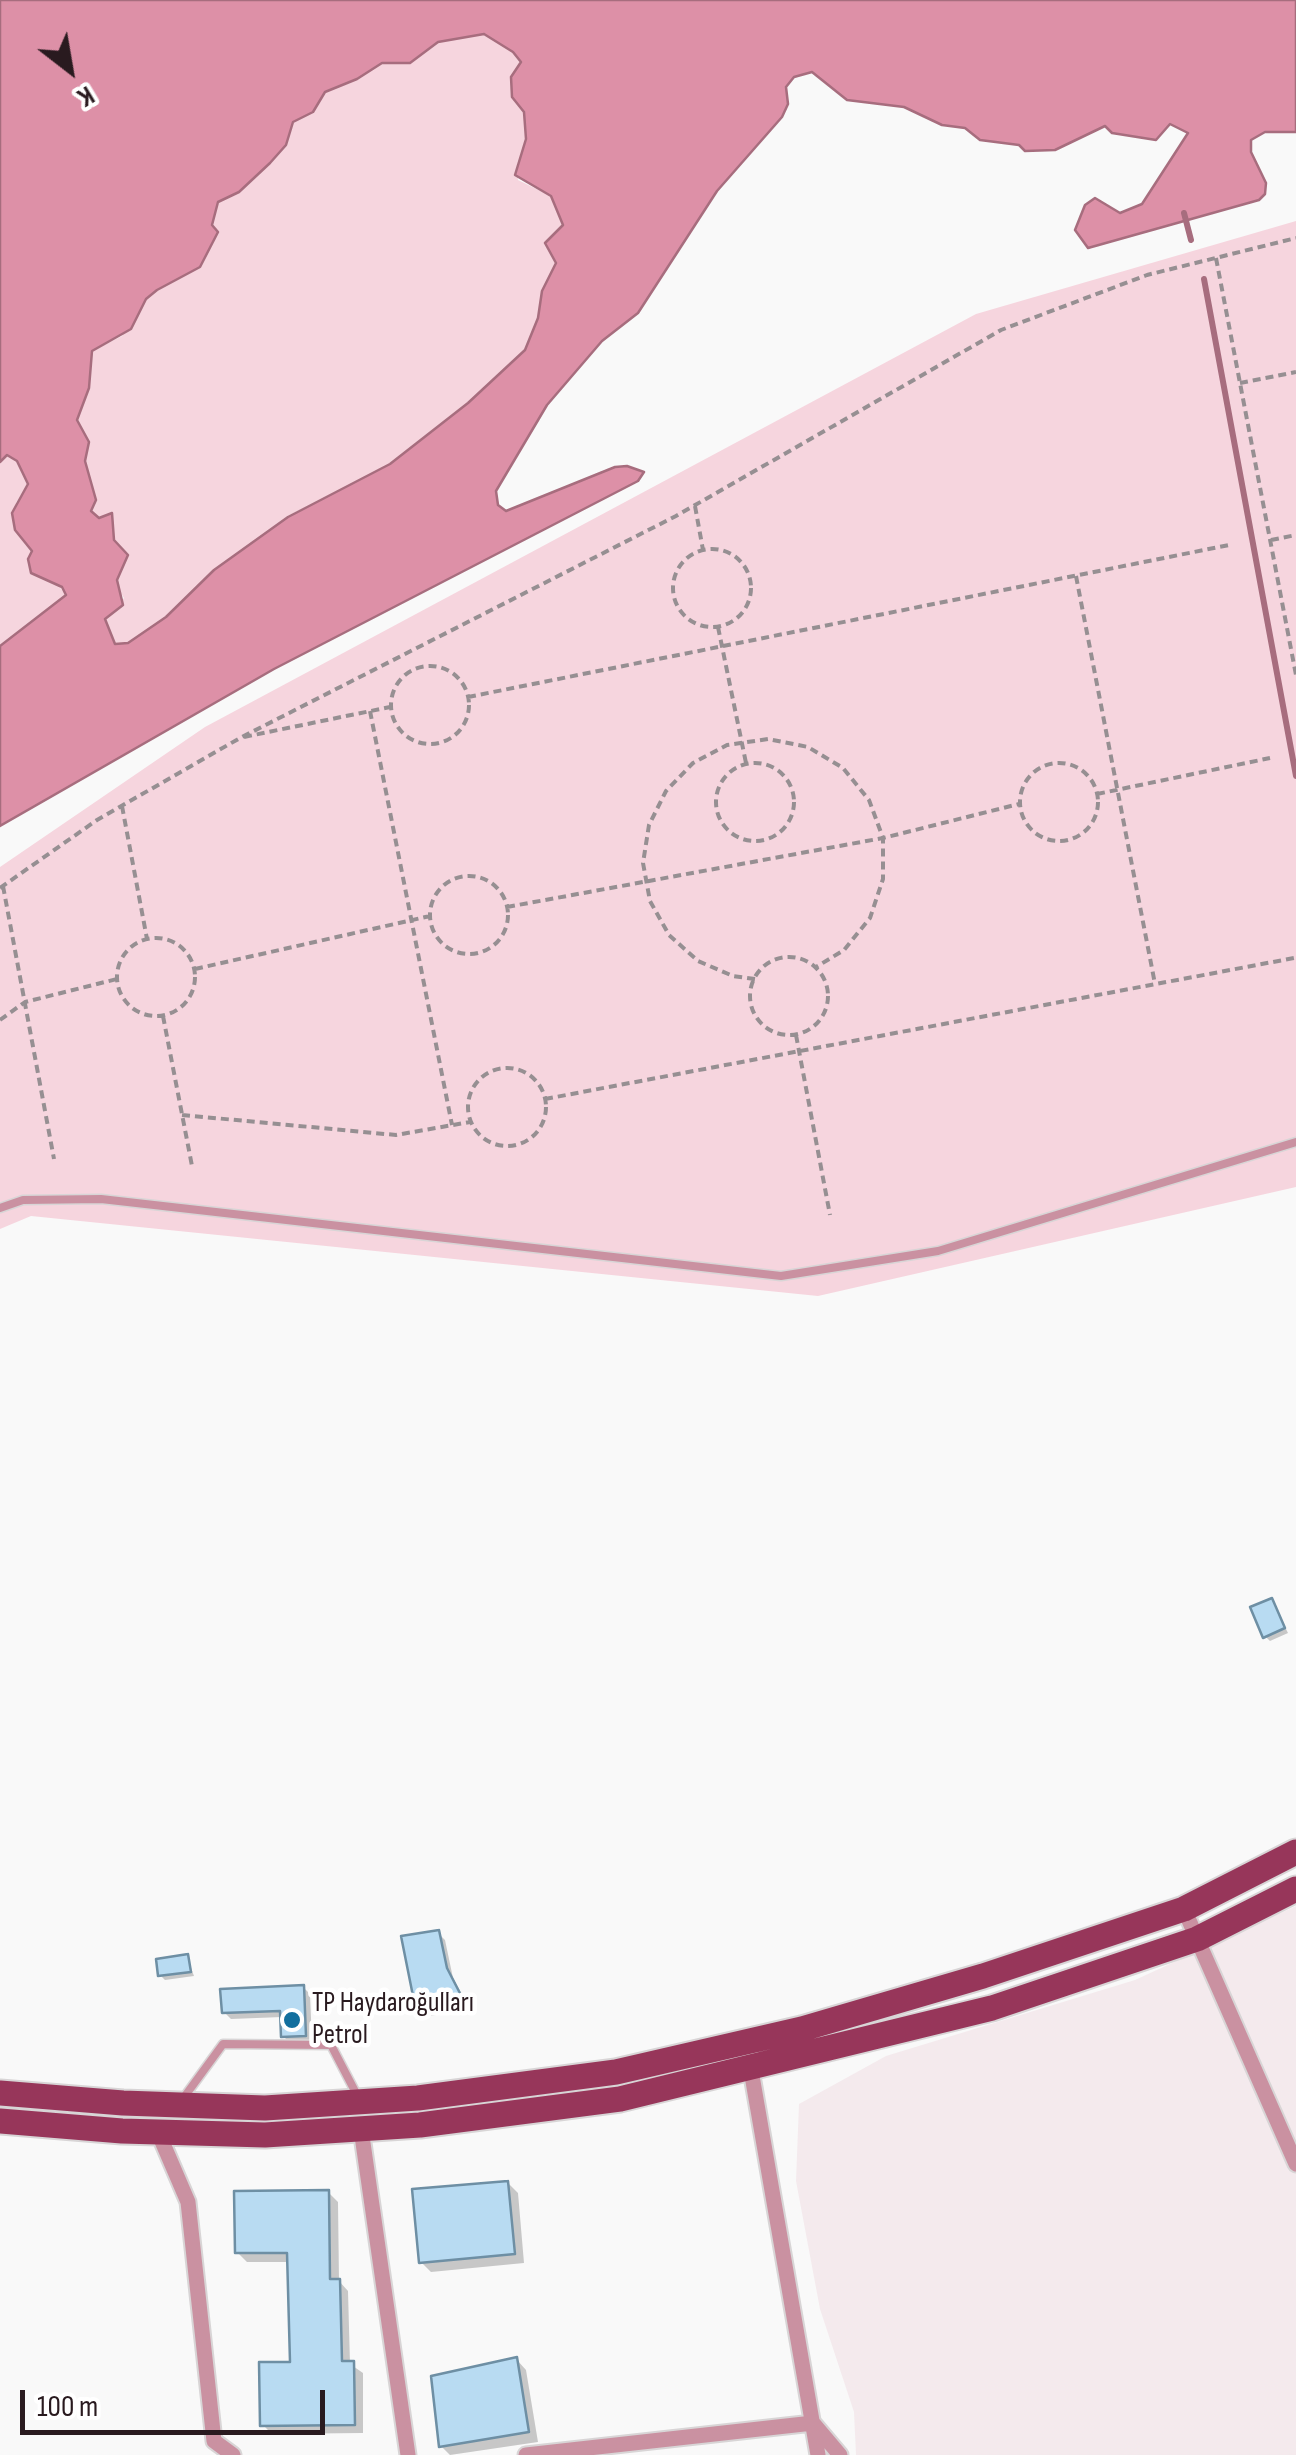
<!DOCTYPE html>
<html>
<head>
<meta charset="utf-8">
<style>
	body { margin:0 }
	#map { position:relative; width:1296px; height:2455px; overflow:hidden; background:#f9f9f9; font-family:"Sofia Sans Condensed",sans-serif }
	canvas { display:block }
	.north { position:absolute; left:20px; top:20px; width:100px; height:100px; -webkit-text-stroke:8px #fff; paint-order:stroke; rotate:149deg; font-size:28px; font-weight:700; line-height:40px; text-align:center; color:#291a1f }
	.north::after { content:''; display:block; margin:auto; width:35px; height:45px; background:#291a1f; clip-path:polygon(50% 0,100% 100%,50% 72%,0 100%) }
	.scale { position:absolute; left:20px; top:2390px; width:305px; height:45px; box-sizing:border-box; border:5px solid #291a1f; border-top:0; padding-left:12px; font-size:30px; line-height:35px; white-space:nowrap; color:#291a1f; -webkit-text-stroke:8px #fff; paint-order:stroke }
</style>
</head>
<body>
<div id="map">
<canvas width="1296" height="2455"></canvas>
<div class="north">K</div>
<div class="scale">100 m</div>
</div>
<script>
const c = document.querySelector('canvas').getContext('2d');
c.lineJoin = 'round';
function fill(path, color) {
  c.fillStyle = color;
  c.fill(path, 'evenodd');
}
function poly(rows) {
  const path = new Path2D();
  for (const r of rows) {
    if (r.length === 3) {
      path.moveTo(r[0] + r[2], r[1]);
      path.arc(r[0], r[1], r[2], 0, 2 * Math.PI);
      continue;
    }
    path.moveTo(r[0], r[1]);
    for (let i = 2; i < r.length; i += 2) path.lineTo(r[i], r[i + 1]);
  }
  return path;
}
function strokePath(path, color, width, dash) {
  c.strokeStyle = color;
  c.lineWidth = width;
  c.lineCap = dash ? 'butt' : 'round';
  c.setLineDash(dash || []);
  c.stroke(path);
}
function label(font, color, halo, rows, align = 'center') {
  c.font = font + ' "Sofia Sans Condensed",sans-serif';
  c.lineWidth = 9;
  c.setLineDash([]);
  c.textBaseline = 'middle';
  c.strokeStyle = halo;
  c.fillStyle = color;
  for (const [text, x, y, turn = 0] of rows) {
    c.save();
    c.translate(x, y);
    c.rotate((+turn || 0) * Math.PI / 180);
    c.textAlign = isNaN(turn) ? turn : align;
    if (halo) c.strokeText(text, 0, 0);
    c.fillText(text, 0, 0);
    c.restore();
  }
}
fill(poly([
	[1296,1906,1296,2455,856,2455,854,2412,820,2309,796,2181,799,2104,886,2056,1135,1980]
]), '#f4eaed');
fill(poly([
	[484,34,513,52,521,62,514,92,524,112,526,139,517,166,518,180,551,196,563,225,545,243,556,263,542,291,538,318,525,350,468,403,390,464,288,516,214,570,165,617,128,643,116,644,105,619,124,598,118,589,110,529,113,520,99,518,91,511,94,492,85,461,89,442,77,420,92,351,122,336,146,299,215,240,212,214,218,202,249,184,290,133,293,122,313,112,325,92,350,83,383,63,410,63,438,42],
	[1296,221,1296,1187,818,1296,31,1216,0,1229,0,867,205,727,976,314],
	[7,455,17,461,28,484,16,503,15,530,66,595,0,646,0,462]
]), '#f6d5de');
const water = poly([
	[0,0,1296,0,1296,132,1265,132,1251,140,1251,152,1266,183,1265,194,1259,200,1088,248,1075,230,1085,205,1095,198,1120,213,1142,204,1188,133,1170,124,1156,140,1112,133,1105,126,1055,150,1025,151,1019,145,980,140,965,128,942,125,904,107,847,100,812,72,794,77,786,87,788,104,782,117,717,191,638,313,602,341,547,405,496,491,498,505,506,511,615,467,627,466,644,472,638,481,274,669,0,826,0,646,66,595,62,587,31,573,28,559,32,551,15,530,12,513,28,484,17,461,7,455,0,462,0,0],
	[484,34,513,52,521,62,511,77,512,97,524,112,526,139,515,175,551,196,563,225,545,243,556,263,542,291,538,318,525,350,468,403,390,464,288,517,214,570,166,617,128,643,115,644,105,619,123,605,117,580,128,555,114,540,112,513,99,518,91,511,96,500,85,461,89,442,77,420,89,388,92,351,131,329,146,299,157,290,200,267,218,232,212,225,218,202,239,192,270,163,286,145,293,122,313,112,325,92,357,79,382,63,410,63,438,42,484,34]
]);
fill(water, '#dd90a7');
strokePath(water, '#a76d7e', 2.5);
fill(poly([
	[1272,1601,1288,1633,1270,1641,1265,1636],
	[438,1933,445,1940,453,1978,470,2009,425,2017,418,2010],
	[187,1957,194,1976,165,1980,160,1975],
	[303,1987,310,1994,312,2042,290,2043,283,2036,282,2017,231,2019,224,2012],
	[508,2183,518,2193,524,2263,431,2272,421,2262],
	[328,2192,338,2202,339,2281,348,2291,350,2364,363,2373,363,2433,272,2434,263,2425,292,2365,290,2262,247,2262,237,2252],
	[517,2360,526,2370,538,2442,450,2455,441,2446]
]), '#0003');
strokePath(poly([
	[1184,213,1191,240],
	[1204,279,1296,776]
]), '#a76d7e', 6);
const building = poly([
	[1272,1598,1285,1628,1263,1638,1250,1607,1272,1598],
	[439,1930,447,1968,465,2003,416,2011,401,1936,439,1930],
	[188,1954,191,1972,158,1976,156,1959,188,1954],
	[304,1985,306,2036,281,2037,280,2011,222,2013,220,1989,304,1985],
	[508,2181,515,2254,419,2263,412,2189,508,2181],
	[329,2190,330,2279,340,2279,342,2361,354,2361,355,2425,260,2426,259,2362,290,2362,287,2253,235,2253,234,2191,329,2190],
	[517,2357,529,2432,439,2447,431,2376,517,2357]
]);
fill(building, '#b8dbf2');
strokePath(building, '#6e8fa4', 2.5);
const service = poly([
	[0,1208,23,1200,101,1199,781,1276,938,1251,1296,1142],
	[182,2100,223,2044,331,2045,358,2097]
]);
const minor = poly([
	[1184,1909,1296,2164],
	[751,2070,818,2455],
	[361,2129,408,2455],
	[158,2132,188,2202,214,2441,233,2455],
	[526,2455,813,2423,840,2455]
]);
const primary = poly([
	[0,2093,123,2103,265,2108,418,2098,616,2072,802,2029,983,1976,1184,1909,1296,1852],
	[0,2121,122,2131,265,2135,420,2125,620,2099,992,2008,1197,1939,1296,1889]
]);
strokePath(service, '#d8d5d6', 11);
strokePath(minor, '#d8d5d6', 19);
strokePath(primary, '#d8d5d6', 29);
strokePath(poly([
	[1216,258,1296,675],
	[1240,383,1296,372],
	[695,506,703,550],
	[1271,540,1296,535],
	[712,588,39],
	[1076,576,1155,984],
	[718,627,746,763],
	[430,705,39],
	[468,697,1229,545],
	[370,711,452,1125],
	[244,737,390,707],
	[1059,802,39],
	[755,802,39],
	[1097,794,1270,758],
	[122,806,147,939],
	[469,915,39],
	[3,886,54,1159],
	[0,888,97,820,240,738,676,516,1001,330,1147,275,1296,238],
	[507,907,883,838,1019,804],
	[156,977,39],
	[789,996,39],
	[195,969,430,916],
	[755,979,733,976,698,961,669,935,650,901,643,863,649,825,666,791,693,763,727,745,768,739,808,747,843,768,869,800,883,838,883,879,870,918,844,950,816,967],
	[163,1016,192,1166],
	[0,1020,25,1002,117,979],
	[796,1035,830,1215],
	[507,1107,39],
	[545,1099,1294,958],
	[182,1115,396,1135,470,1122]
]), '#968f92', 4, [8, 5]);
strokePath(service, '#ca91a1', 8);
strokePath(minor, '#ca91a1', 15);
strokePath(primary, '#97365a', 25);
for (const [x, y, r, color] of [
	[292,2020,10,"#126f9e"]
]) {
  const dot = new Path2D();
  dot.arc(x, y, r, 0, 2 * Math.PI);
  c.fillStyle = color;
  c.fill(dot);
  strokePath(dot, '#fff', 4);
}
label('28px', '#291a1f', '#fff', [
	["TP Haydaroğulları",312,2004],
	["Petrol",312,2036]
], 'left');
</script>
</body>
</html>
